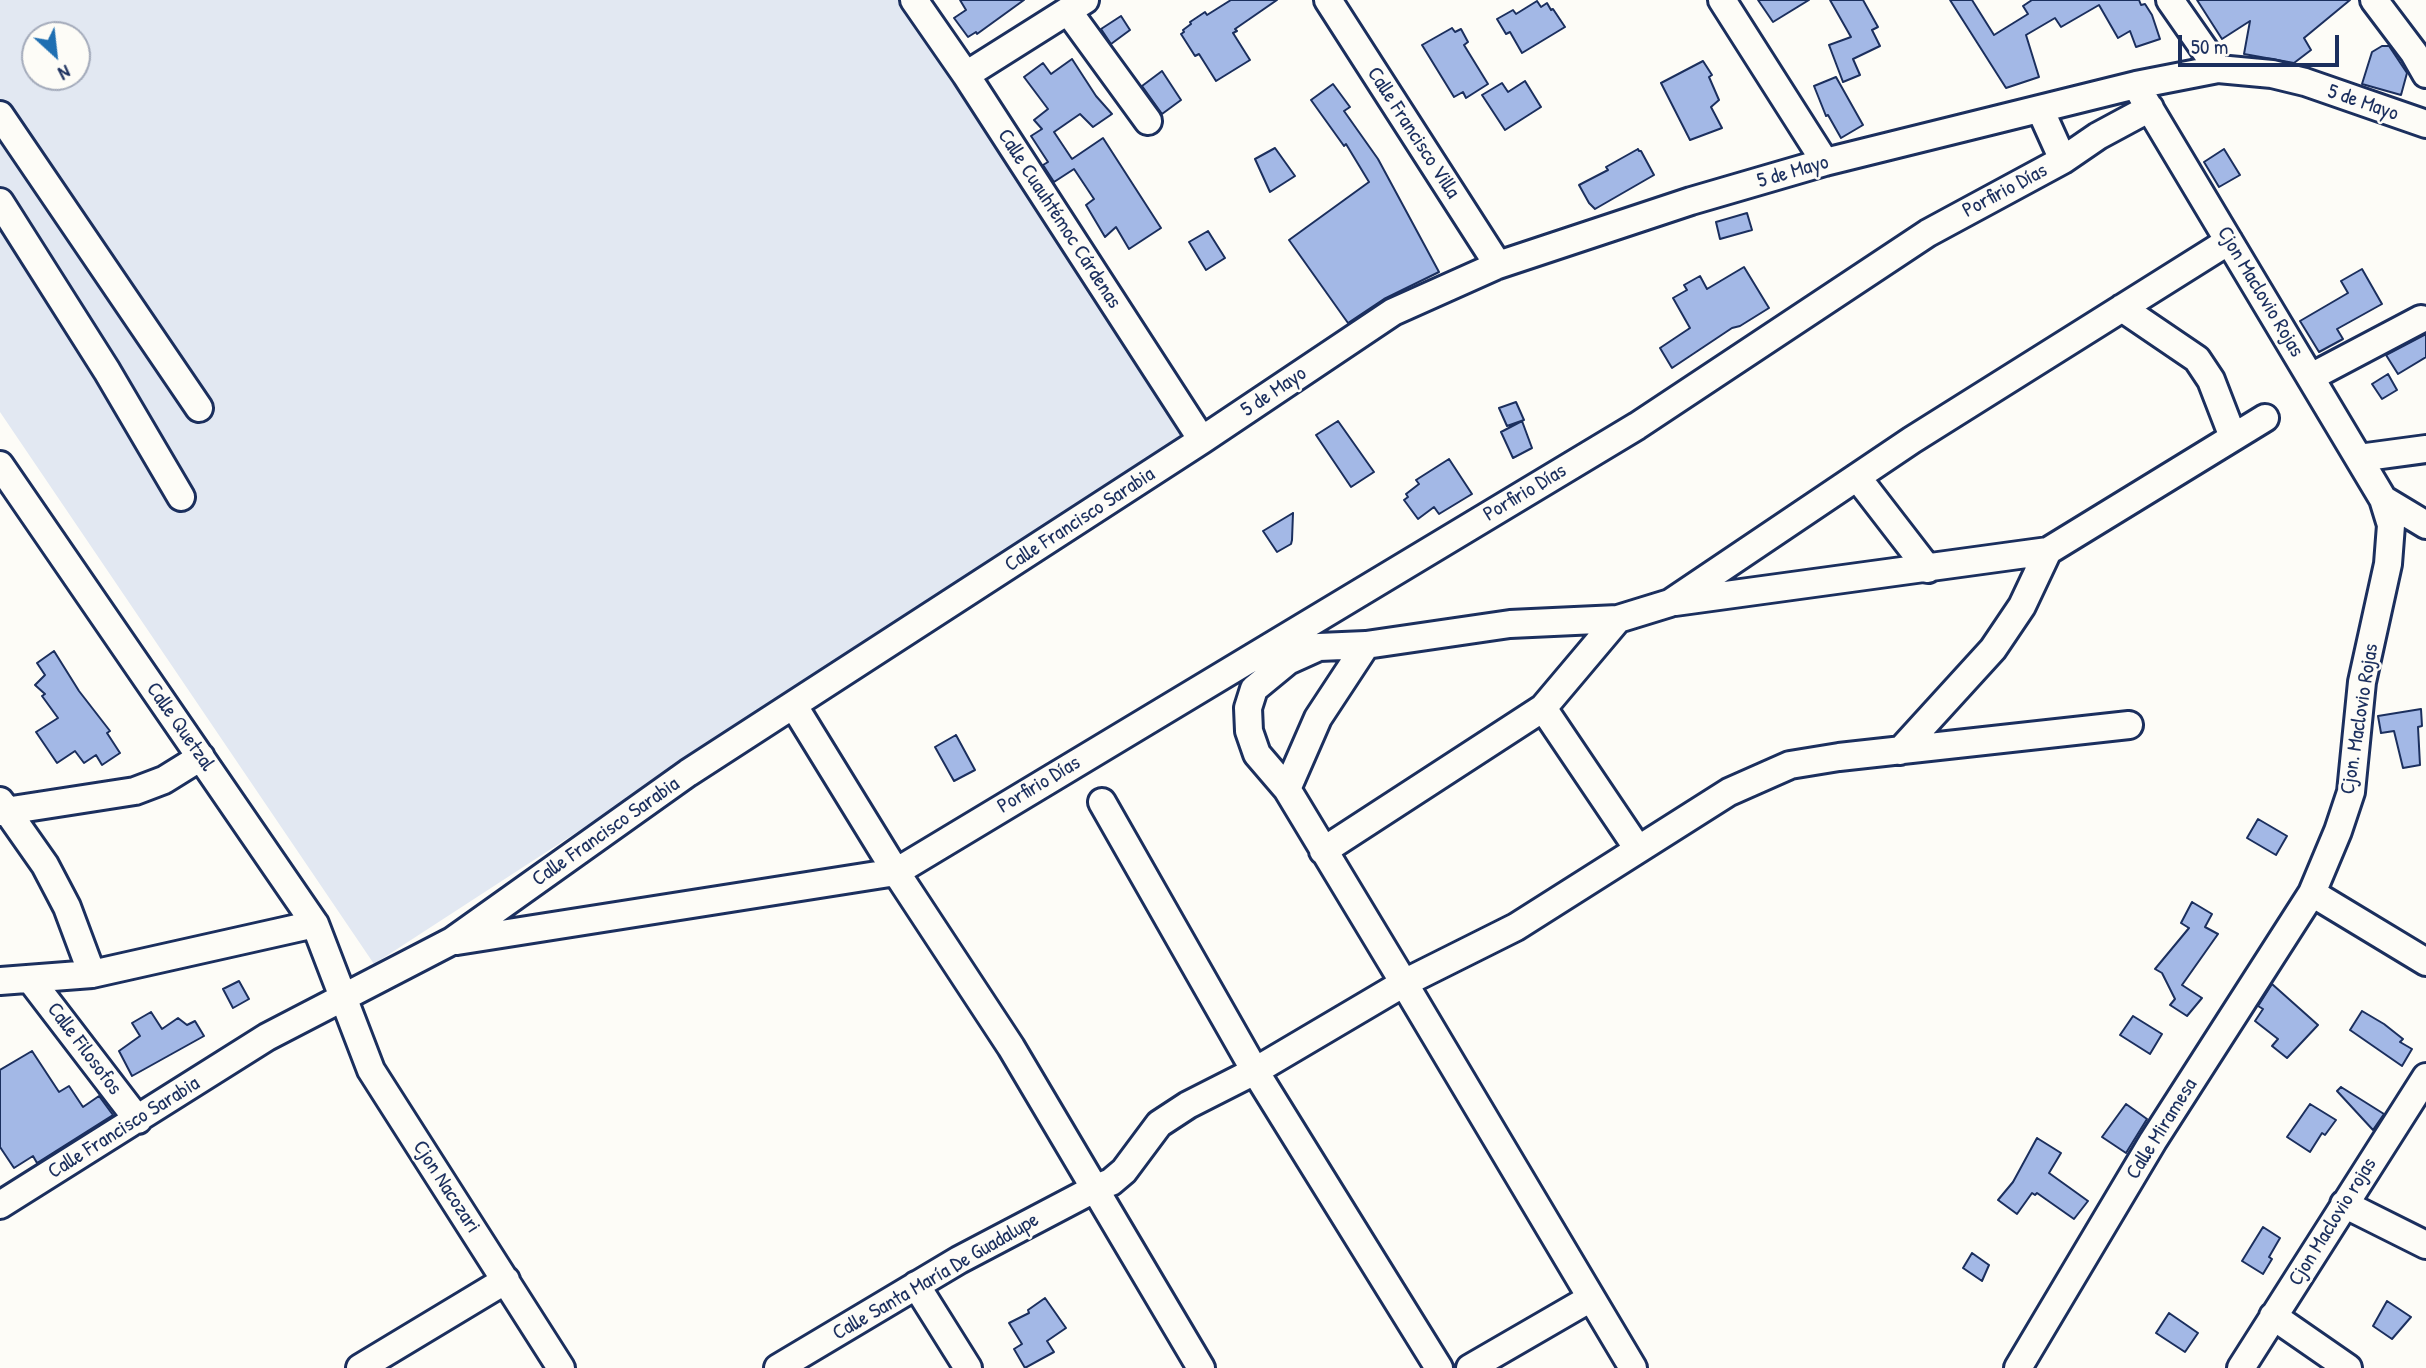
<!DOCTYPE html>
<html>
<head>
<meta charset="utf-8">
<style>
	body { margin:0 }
	#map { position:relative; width:2426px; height:1368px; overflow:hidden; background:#fdfcf7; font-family:"Patrick Hand",sans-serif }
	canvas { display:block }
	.north { position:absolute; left:21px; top:21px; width:70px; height:70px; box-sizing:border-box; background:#fdfcf7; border:2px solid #a3aaba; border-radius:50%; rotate:153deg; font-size:19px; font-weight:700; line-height:28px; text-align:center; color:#1b2f5e }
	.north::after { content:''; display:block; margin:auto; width:24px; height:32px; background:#1f6fb2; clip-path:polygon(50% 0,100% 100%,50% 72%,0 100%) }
	.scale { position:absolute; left:2178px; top:35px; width:161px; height:32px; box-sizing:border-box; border:4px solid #1b2f5e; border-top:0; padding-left:9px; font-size:21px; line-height:24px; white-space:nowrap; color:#1b2f5e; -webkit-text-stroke:5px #fdfcf7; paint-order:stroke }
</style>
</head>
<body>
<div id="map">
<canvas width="2426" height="1368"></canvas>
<div class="north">N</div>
<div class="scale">50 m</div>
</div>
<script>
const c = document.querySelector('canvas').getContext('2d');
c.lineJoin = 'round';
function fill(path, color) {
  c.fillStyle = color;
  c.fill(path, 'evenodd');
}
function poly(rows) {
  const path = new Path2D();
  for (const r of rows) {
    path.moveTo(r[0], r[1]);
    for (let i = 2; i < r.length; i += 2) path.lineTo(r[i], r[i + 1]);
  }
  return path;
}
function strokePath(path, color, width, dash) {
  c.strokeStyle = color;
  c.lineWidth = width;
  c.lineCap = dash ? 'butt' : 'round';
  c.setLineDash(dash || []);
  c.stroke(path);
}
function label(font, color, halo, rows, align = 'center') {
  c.font = font + ' "Patrick Hand",sans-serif';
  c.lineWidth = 5;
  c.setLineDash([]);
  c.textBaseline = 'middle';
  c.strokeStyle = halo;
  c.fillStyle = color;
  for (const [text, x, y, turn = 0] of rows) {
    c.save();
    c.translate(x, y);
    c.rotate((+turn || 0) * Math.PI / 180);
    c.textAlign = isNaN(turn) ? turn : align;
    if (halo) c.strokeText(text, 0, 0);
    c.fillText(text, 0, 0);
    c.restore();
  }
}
fill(poly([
	[0,0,900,0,1188,435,374,964,0,412],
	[35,35,77,35,77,77,35,77]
]), '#e2e8f2');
const building = poly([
	[960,0,1024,0,977,34,976,32,968,37,954,18,966,10,960,0],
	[1231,0,1277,0,1235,29,1237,31,1233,33,1250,60,1216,81,1199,54,1195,56,1181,34,1184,32,1183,30,1191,24,1190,22,1205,12,1207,15,1231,0],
	[1758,0,1809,0,1773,22,1758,0],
	[1830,0,1863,0,1878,27,1872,30,1880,46,1853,59,1860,75,1843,82,1829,45,1851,37,1830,0],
	[1950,0,1972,0,1994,35,2028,14,2023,6,2032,0,2139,0,2141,5,2145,4,2152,15,2160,39,2136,47,2130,31,2118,38,2099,5,2061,27,2055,18,2026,35,2039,77,2006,88,1950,0],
	[2197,0,2350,0,2304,38,2311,50,2294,63,2244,54,2250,21,2222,39,2197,0],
	[1537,1,1541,7,1547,3,1551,10,1553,9,1565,27,1522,53,1510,32,1506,34,1497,19,1513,10,1516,14,1537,1],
	[1121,16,1130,30,1111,44,1101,29,1121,16],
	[1452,28,1455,32,1461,29,1468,42,1464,45,1488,84,1466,98,1463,92,1454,97,1422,45,1452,28],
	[2382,46,2389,46,2407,73,2401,95,2362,84,2372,52,2382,46],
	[1072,59,1096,96,1112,114,1093,127,1080,114,1054,132,1072,159,1103,138,1161,228,1129,249,1116,227,1105,237,1086,205,1094,199,1074,169,1054,182,1043,165,1048,162,1031,136,1042,129,1034,120,1048,109,1024,77,1043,63,1051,74,1072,59],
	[1703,61,1712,75,1709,77,1719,100,1711,107,1722,128,1690,140,1661,83,1703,61],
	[1162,71,1181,100,1162,114,1142,86,1162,71],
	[1836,77,1863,125,1841,138,1828,115,1826,116,1814,86,1836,77],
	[1525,81,1541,107,1505,130,1482,95,1502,83,1508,92,1525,81],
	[1333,84,1350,107,1344,111,1378,159,1439,272,1384,299,1348,323,1289,240,1369,182,1346,144,1344,146,1311,100,1333,84],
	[1275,148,1295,176,1270,192,1255,159,1275,148],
	[1638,149,1639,151,1641,151,1654,175,1595,209,1589,203,1579,185,1608,170,1606,167,1638,149],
	[2224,149,2240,175,2219,187,2204,162,2224,149],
	[1747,213,1752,230,1720,239,1716,222,1747,213],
	[1208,231,1225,258,1206,270,1189,242,1208,231],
	[1744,267,1769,308,1740,326,1732,328,1672,368,1660,348,1690,328,1673,298,1687,290,1684,285,1700,276,1707,289,1744,267],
	[2362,269,2382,304,2337,329,2343,339,2319,352,2300,321,2348,293,2341,281,2362,269],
	[2426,334,2426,357,2398,374,2386,355,2426,334],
	[2388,374,2397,390,2382,399,2372,384,2388,374],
	[1516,402,1524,420,1507,426,1499,408,1516,402],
	[1338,421,1374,472,1351,487,1316,435,1338,421],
	[1522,421,1532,448,1513,458,1501,432,1522,421],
	[1449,459,1472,494,1439,514,1434,507,1418,519,1404,500,1408,497,1406,494,1419,484,1416,480,1449,459],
	[1293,513,1292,540,1291,544,1277,552,1263,531,1293,513],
	[54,651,79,691,110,731,107,733,120,753,102,765,96,755,84,763,75,751,57,763,36,732,58,718,42,696,45,694,35,685,45,675,37,663,54,651],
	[2421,709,2422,726,2418,727,2420,765,2403,768,2394,731,2381,733,2378,716,2421,709],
	[956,735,975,770,954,781,935,747,956,735],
	[2258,819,2287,836,2276,855,2247,838,2258,819],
	[2192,902,2212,914,2205,927,2218,934,2182,985,2202,998,2187,1016,2170,1005,2175,999,2162,973,2155,969,2189,928,2181,923,2192,902],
	[239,981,249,999,233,1008,223,989,239,981],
	[2272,984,2318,1025,2287,1058,2272,1046,2278,1039,2255,1021,2263,1009,2258,1006,2272,984],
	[2362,1011,2384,1024,2403,1039,2400,1042,2412,1049,2402,1066,2350,1030,2362,1011],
	[151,1012,162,1029,178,1018,187,1025,195,1021,204,1036,132,1076,119,1051,140,1036,132,1023,151,1012],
	[2133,1016,2162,1034,2150,1054,2120,1035,2133,1016],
	[32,1051,59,1092,69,1086,83,1107,99,1096,113,1115,37,1163,33,1156,14,1168,0,1147,0,1070,32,1051],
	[2341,1087,2384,1114,2373,1130,2337,1091,2341,1087],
	[2126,1104,2147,1119,2126,1153,2102,1137,2126,1104],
	[2310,1104,2336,1120,2325,1135,2322,1133,2310,1152,2287,1137,2310,1104],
	[2037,1138,2061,1153,2049,1173,2088,1201,2074,1219,2037,1193,2035,1195,2032,1193,2017,1214,1998,1200,2013,1182,2037,1138],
	[2263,1227,2280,1238,2269,1257,2272,1259,2263,1274,2242,1261,2263,1227],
	[1972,1253,1989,1265,1982,1281,1963,1268,1972,1253],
	[1045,1298,1066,1328,1047,1341,1054,1352,1025,1368,1014,1349,1022,1344,1009,1323,1029,1313,1028,1310,1045,1298],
	[2387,1301,2411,1317,2392,1339,2373,1326,2387,1301],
	[2169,1313,2198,1333,2185,1352,2156,1333,2169,1313]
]);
fill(building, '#a3b8e6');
strokePath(building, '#1b2f5e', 2);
const minor = poly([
	[914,0,966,75,1202,440],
	[1328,0,1498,265],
	[1722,0,1825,162],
	[2170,0,2218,69],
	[2374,0,2414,53,2426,74],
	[1068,11,1148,121],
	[966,75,1085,0],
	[2040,109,2063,160],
	[0,115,199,408],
	[0,202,107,371,181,497],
	[2122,308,2197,359,2211,380,2233,437],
	[2311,377,2421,319],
	[2359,458,2426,449],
	[0,465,315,924,371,1070,561,1368],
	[1857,477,1928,569],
	[2383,499,2426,525],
	[2048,551,2265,418],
	[1675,602,2048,551,2022,606,1993,649,1900,751],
	[794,706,896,872,1011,1047,1201,1368],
	[1543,708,1638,849],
	[1287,789,1318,718,1366,645],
	[0,801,45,865,67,907,92,974],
	[1102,802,1255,1071,1439,1368],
	[0,812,135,791,164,780,201,757],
	[1323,851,1543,708,1618,619],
	[2312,893,2426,962],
	[457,941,896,872,1637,426,1928,233,2063,160,2098,136,2150,108],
	[30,979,138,1120],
	[0,981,92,974,315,924],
	[2344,1204,2426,1245],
	[0,1205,267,1037,452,941,688,773,1202,440,1393,312,1498,265,1691,201,1825,162,2136,85,2218,69,2272,74,2305,82,2426,124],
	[916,1285,968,1368],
	[2273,1316,2348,1368],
	[360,1368,506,1280],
	[778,1368,959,1260,1096,1188,1111,1182,1124,1171,1159,1124,1188,1105,1255,1071,1404,983,1287,789,1257,754,1249,731,1248,708,1254,689,1288,661,1319,647,1366,645,1510,624,1618,619,1670,603,1912,440,2229,241],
	[1470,1368,1591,1298],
	[1633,1368,1404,983,1516,927,1729,792,1790,765,1839,757,2129,725],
	[2018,1368,2153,1141,2312,893,2338,831,2351,792,2362,682,2388,564,2391,525,2383,499,2141,94],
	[2241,1368,2426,1077]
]);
strokePath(minor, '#1b2f5e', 32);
strokePath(minor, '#fdfcf7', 26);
label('21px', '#1b2f5e', '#fdfcf7', [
	["5 de Mayo",2363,103,19],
	["Calle Francisco Villa",1413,133,57],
	["5 de Mayo",1793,172,-16],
	["Porfirio Días",2005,191,-28],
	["Calle Cuauhtémoc Cárdenas",1059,219,57],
	["Cjon Maclovio Rojas",2260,292,59],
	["5 de Mayo",1274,392,-34],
	["Porfirio Días",1525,493,-31],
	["Calle Francisco Sarabia",1080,520,-33],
	["Cjon. Maclovio Rojas",2360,719,-81],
	["Calle Quetzal",180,727,55],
	["Porfirio Días",1039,785,-31],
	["Calle Francisco Sarabia",606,832,-35],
	["Calle Filosofos",84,1049,53],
	["Calle Francisco Sarabia",124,1128,-32],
	["Calle Miramesa",2162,1129,-58],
	["Cjon Nacozari",446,1187,57],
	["Cjon Maclovio rojas",2333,1222,-58],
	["Calle Santa María De Guadalupe",936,1277,-30]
]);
</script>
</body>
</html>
